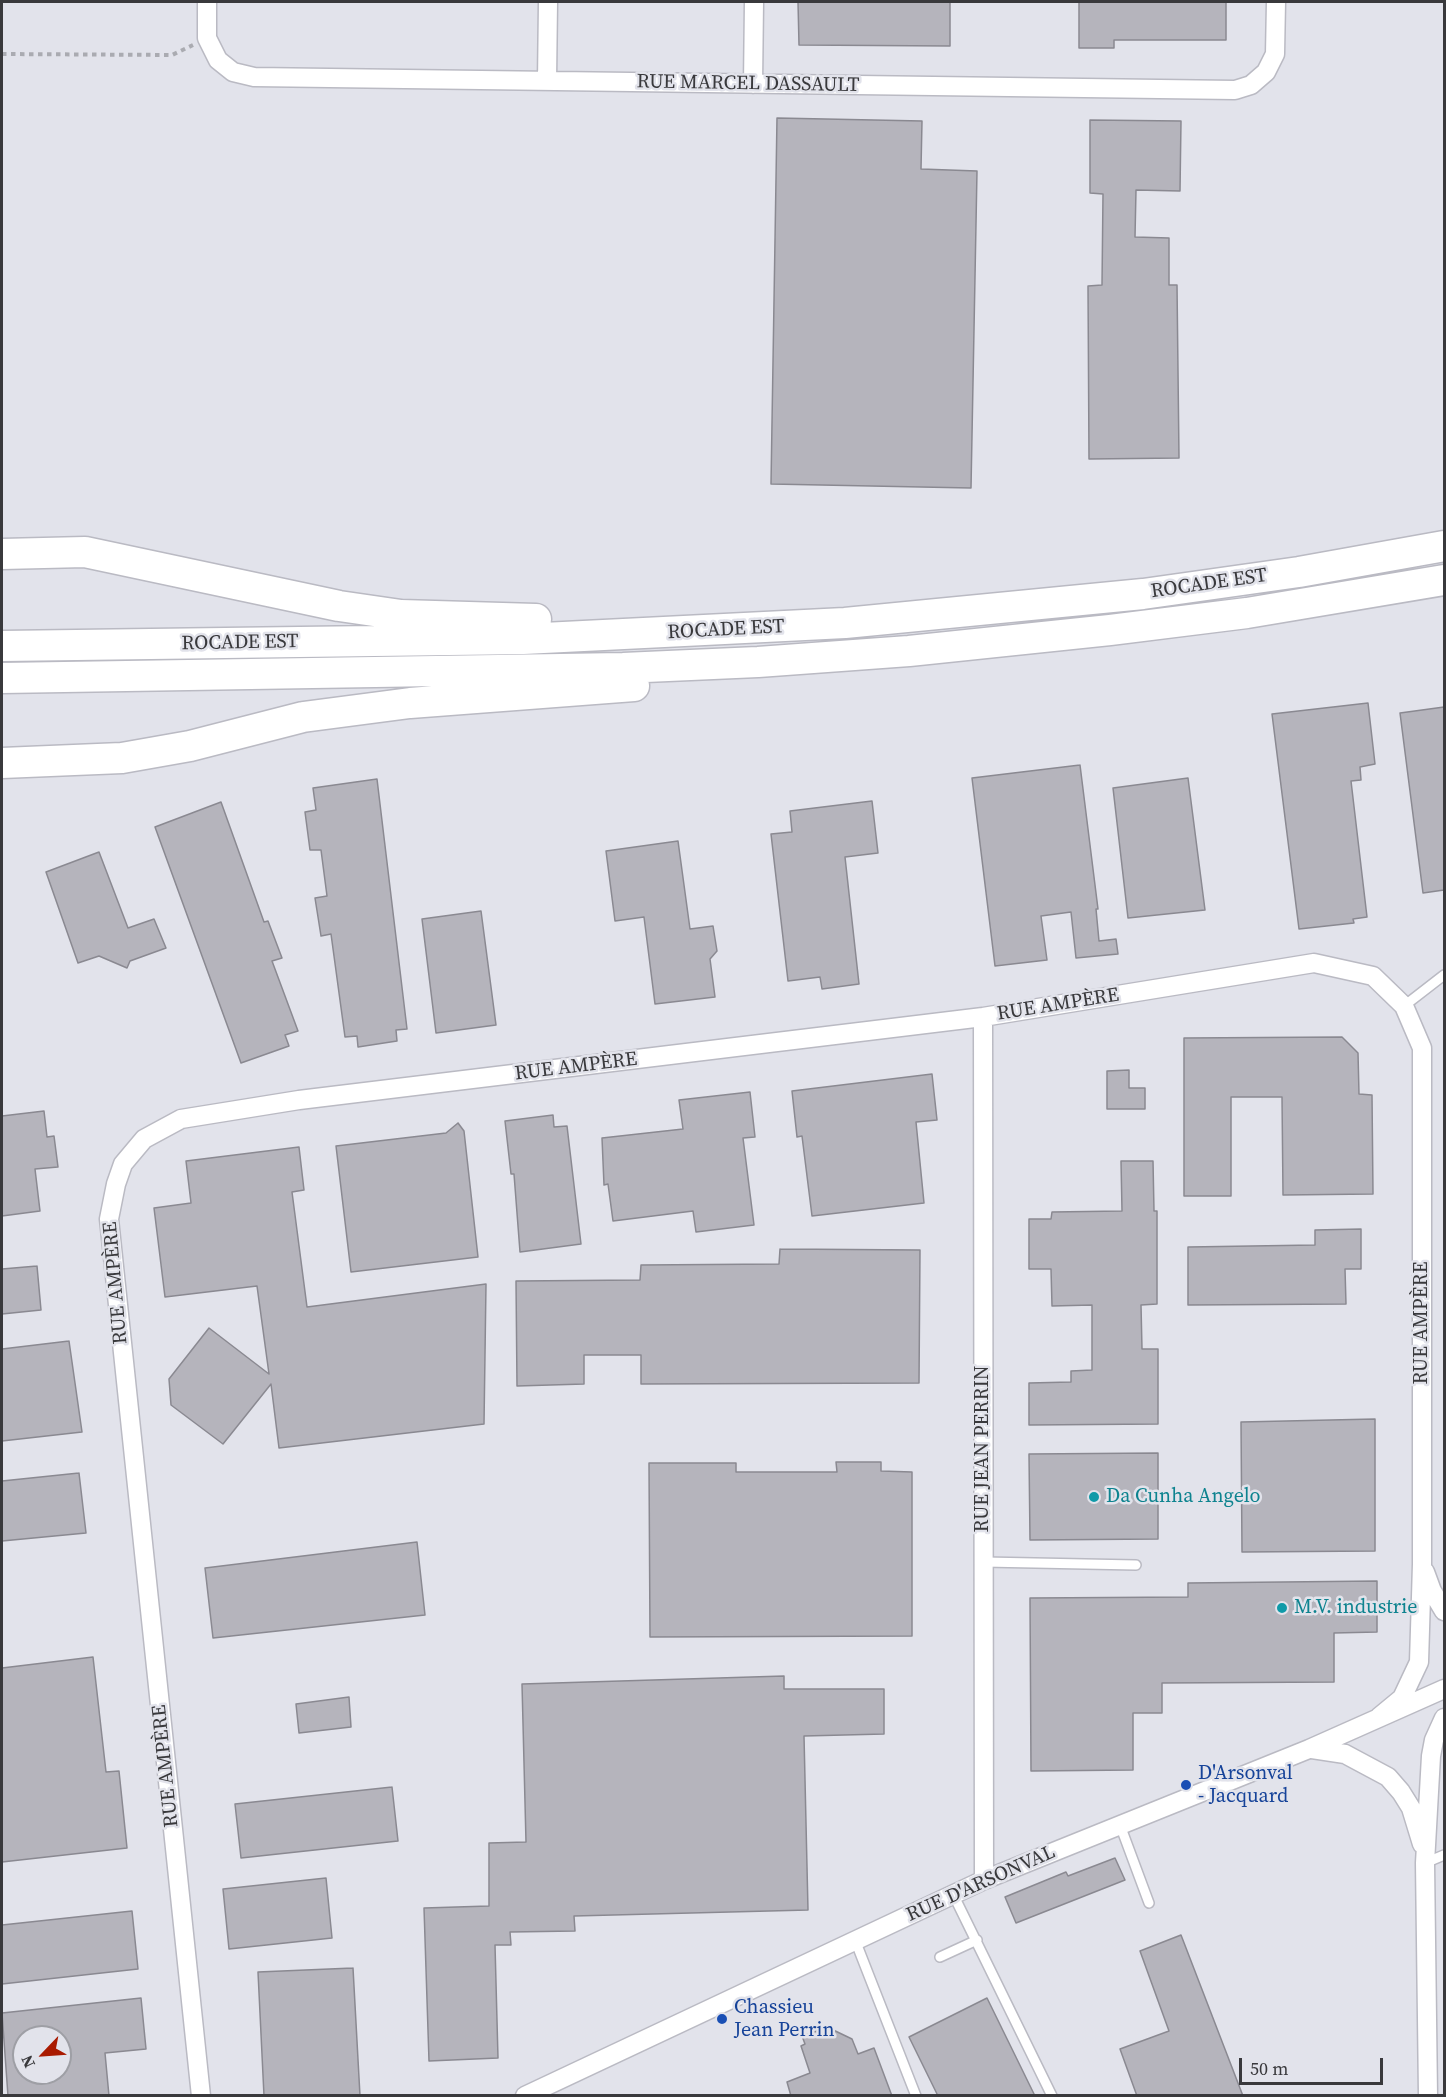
<!DOCTYPE html>
<html>
<head>
<meta charset="utf-8">
<style>
	body { margin:0 }
	#map { position:relative; width:1446px; height:2097px; overflow:hidden; background:#e2e3eb; font-family:"Source Serif 4",serif }
	canvas { display:block }
	.frame { position:absolute; inset:0; border:3px solid #39393c; pointer-events:none }
	.north { position:absolute; left:12px; top:2025px; width:60px; height:60px; box-sizing:border-box; background:#e2e3eb; border:2px solid #9e9fa5; border-radius:50%; rotate:245deg; font-size:16px; font-weight:700; line-height:24px; text-align:center; color:#39393c }
	.north::after { content:''; display:block; margin:auto; width:21px; height:27px; background:#a91a00; clip-path:polygon(50% 0,100% 100%,50% 72%,0 100%) }
	.scale { position:absolute; left:1239px; top:2058px; width:144px; height:27px; box-sizing:border-box; border:3px solid #39393c; border-top:0; padding-left:8px; font-size:18px; line-height:21px; white-space:nowrap; color:#39393c; -webkit-text-stroke:4px #e2e3eb; paint-order:stroke }
</style>
</head>
<body>
<div id="map">
<canvas width="1446" height="2097"></canvas>
<div class="frame"></div>
<div class="north">N</div>
<div class="scale">50 m</div>
</div>
<script>
const c = document.querySelector('canvas').getContext('2d');
c.lineJoin = 'round';
function fill(path, color) {
  c.fillStyle = color;
  c.fill(path, 'evenodd');
}
function poly(rows) {
  const path = new Path2D();
  for (const r of rows) {
    path.moveTo(r[0], r[1]);
    for (let i = 2; i < r.length; i += 2) path.lineTo(r[i], r[i + 1]);
  }
  return path;
}
function strokePath(path, color, width, dash) {
  c.strokeStyle = color;
  c.lineWidth = width;
  c.lineCap = dash ? 'butt' : 'round';
  c.setLineDash(dash || []);
  c.stroke(path);
}
function label(font, color, halo, rows, align = 'center') {
  c.font = font + ' "Source Serif 4",serif';
  c.lineWidth = 5;
  c.setLineDash([]);
  c.textBaseline = 'middle';
  c.strokeStyle = halo;
  c.fillStyle = color;
  for (const [text, x, y, turn = 0] of rows) {
    c.save();
    c.translate(x, y);
    c.rotate((+turn || 0) * Math.PI / 180);
    c.textAlign = isNaN(turn) ? turn : align;
    if (halo) c.strokeText(text, 0, 0);
    c.fillText(text, 0, 0);
    c.restore();
  }
}
const building = poly([
	[798,2,950,2,950,46,799,45,798,2],
	[1079,2,1226,2,1226,40,1114,40,1114,48,1079,48,1079,2],
	[777,118,922,121,921,169,977,171,971,488,771,484,777,118],
	[1090,120,1181,121,1180,191,1136,190,1135,237,1169,238,1169,285,1177,285,1179,458,1089,459,1088,286,1102,285,1103,194,1090,193,1090,120],
	[1368,703,1375,764,1360,767,1361,780,1351,781,1367,917,1353,919,1354,923,1299,929,1272,714,1368,703],
	[1444,707,1444,890,1423,893,1400,713,1444,707],
	[1080,765,1098,909,1096,909,1099,941,1116,939,1118,954,1076,958,1071,912,1041,916,1047,960,995,966,972,778,1080,765],
	[1188,778,1205,910,1128,918,1113,788,1188,778],
	[377,779,407,1029,396,1030,397,1041,358,1047,357,1036,345,1037,331,934,321,936,315,898,327,896,321,850,310,850,305,812,316,810,313,788,377,779],
	[872,801,878,853,845,857,859,984,822,989,820,977,788,981,771,834,792,832,790,811,872,801],
	[221,802,264,922,268,921,282,958,272,961,298,1031,285,1035,289,1046,241,1063,155,827,221,802],
	[678,841,690,929,713,926,717,951,710,959,715,997,655,1004,644,917,615,921,606,851,678,841],
	[99,852,128,928,154,919,166,948,130,961,127,968,99,956,78,963,46,872,99,852],
	[481,911,496,1025,436,1033,422,919,481,911],
	[1342,1037,1358,1053,1359,1094,1372,1095,1373,1194,1283,1195,1282,1097,1231,1097,1231,1196,1184,1196,1184,1038,1342,1037],
	[1129,1070,1129,1088,1145,1088,1145,1109,1107,1109,1107,1071,1129,1070],
	[932,1074,937,1120,916,1122,924,1203,812,1216,802,1136,797,1137,792,1091,932,1074],
	[750,1092,755,1137,743,1138,754,1225,696,1232,693,1211,613,1221,608,1184,604,1185,602,1138,683,1129,679,1100,750,1092],
	[44,1111,47,1137,54,1136,58,1167,35,1169,40,1211,2,1216,2,1116,44,1111],
	[553,1115,554,1127,567,1126,581,1244,520,1252,514,1174,511,1174,505,1121,553,1115],
	[458,1123,464,1131,478,1257,351,1272,336,1146,446,1133,458,1123],
	[299,1147,304,1190,292,1192,307,1307,486,1284,484,1424,279,1448,271,1384,223,1444,171,1405,169,1379,209,1328,269,1374,257,1286,165,1297,154,1208,191,1203,186,1161,299,1147],
	[1121,1161,1153,1161,1154,1211,1157,1211,1157,1304,1141,1305,1142,1349,1158,1349,1158,1424,1029,1425,1029,1383,1071,1382,1071,1371,1092,1370,1092,1305,1052,1306,1051,1269,1029,1269,1029,1219,1051,1219,1052,1212,1122,1211,1121,1161],
	[1361,1229,1361,1269,1345,1269,1346,1304,1188,1305,1188,1247,1315,1245,1315,1230,1361,1229],
	[780,1249,920,1250,919,1383,641,1384,641,1355,584,1355,584,1384,517,1386,516,1281,640,1280,641,1265,779,1264,780,1249],
	[37,1266,41,1310,2,1314,2,1269,37,1266],
	[69,1341,82,1432,2,1441,2,1349,69,1341],
	[1375,1419,1375,1551,1242,1552,1241,1422,1375,1419],
	[1158,1453,1158,1539,1030,1540,1029,1454,1158,1453],
	[836,1462,881,1462,881,1471,912,1472,912,1636,650,1637,649,1463,736,1463,736,1472,837,1472,836,1462],
	[79,1473,86,1533,2,1541,2,1481,79,1473],
	[417,1542,425,1615,213,1638,205,1568,417,1542],
	[1377,1581,1377,1632,1334,1633,1334,1682,1162,1683,1162,1713,1133,1713,1133,1770,1031,1771,1030,1598,1188,1597,1188,1583,1377,1581],
	[93,1657,106,1772,119,1771,127,1848,2,1862,2,1668,93,1657],
	[784,1676,784,1689,884,1689,884,1734,804,1736,808,1910,574,1916,575,1931,510,1932,511,1945,495,1945,498,2058,429,2061,424,1908,489,1906,489,1843,526,1842,522,1684,784,1676],
	[349,1697,351,1727,299,1733,296,1704,349,1697],
	[392,1787,398,1841,241,1858,235,1804,392,1787],
	[1115,1858,1125,1880,1016,1923,1005,1897,1066,1872,1068,1876,1115,1858],
	[326,1878,332,1938,229,1949,223,1889,326,1878],
	[132,1911,138,1969,2,1984,2,1925,132,1911],
	[1181,1935,1243,2096,1137,2096,1120,2049,1169,2031,1140,1951,1181,1935],
	[353,1968,360,2096,264,2096,258,1972,353,1968],
	[141,1998,146,2049,105,2053,109,2096,8,2096,2,2013,141,1998],
	[24,2037,60,2037,60,2073,24,2073,24,2037],
	[987,1998,1035,2096,938,2096,909,2037,987,1998],
	[827,2027,852,2039,858,2054,874,2048,892,2096,791,2096,787,2082,810,2073,801,2046,805,2044,802,2036,827,2027]
]);
fill(building, '#b5b4bc');
strokePath(building, '#8a8991', 1.5);
const service = poly([
	[1404,1006,1444,975],
	[984,1562,1136,1565],
	[1120,1825,1149,1903],
	[1425,1863,1444,1855],
	[953,1894,1052,2096],
	[855,1940,916,2096],
	[940,1957,977,1940]
]);
const minor = poly([
	[207,2,207,38,218,60,233,72,254,77,1235,90,1251,85,1266,72,1275,54,1276,2],
	[547,81,548,2],
	[753,84,754,2],
	[983,1017,984,1880],
	[1425,1572,1432,1591,1444,1611],
	[1312,1749,1345,1754,1388,1777,1401,1792,1411,1808,1422,1844],
	[201,2096,109,1219,116,1184,123,1164,144,1139,181,1119,299,1100,983,1017,1314,963,1373,976,1404,1006,1422,1048,1422,1564,1419,1662,1402,1698,1379,1717],
	[525,2096,984,1880,1309,1749,1444,1689],
	[1428,2096,1425,1863,1431,1756,1434,1740,1444,1718]
]);
const trunk = poly([
	[2,554,85,552,339,606,401,615,536,619],
	[2,646,523,639,845,623,1143,594,1299,572,1444,546],
	[2,678,623,668,758,662,909,651,1110,630,1247,613,1444,580],
	[2,763,122,758,190,746,303,717,410,703,634,686]
]);
strokePath(service, '#babac3', 12);
strokePath(minor, '#babac3', 21);
strokePath(trunk, '#babac3', 33);
strokePath(poly([
	[2,54,172,55,193,45]
]), '#aaabb1', 4, [4.5, 4.5]);
strokePath(service, '#fff', 9);
strokePath(minor, '#fff', 18);
strokePath(trunk, '#fff', 30);
for (const [x, y, r, color] of [
	[1094,1497,6,"#0f9aa8"],
	[1282,1608,6,"#0f9aa8"],
	[1186,1785,6,"#1a4fb4"],
	[722,2019,6,"#1a4fb4"]
]) {
  const dot = new Path2D();
  dot.arc(x, y, r, 0, 2 * Math.PI);
  c.fillStyle = color;
  c.fill(dot);
  strokePath(dot, '#e2e3eb', 2);
}
label('20px', '#39393c', '#e2e3eb', [
	["RUE MARCEL DASSAULT",748,84,1],
	["ROCADE EST",1209,584,-8],
	["ROCADE EST",726,630,-3],
	["ROCADE EST",240,643,-1],
	["RUE AMPÈRE",1058,1005,-9],
	["RUE AMPÈRE",576,1067,-7],
	["RUE AMPÈRE",116,1283,-95],
	["RUE AMPÈRE",1422,1323,-90],
	["RUE JEAN PERRIN",983,1449,-90],
	["RUE AMPÈRE",166,1766,-96],
	["RUE D'ARSONVAL",981,1884,-24]
]);
label('20px', '#0d838f', '#e2e3eb', [
	["Da Cunha Angelo",1106,1497],
	["M.V. industrie",1294,1608]
], 'left');
label('20px', '#164399', '#e2e3eb', [
	["D'Arsonval",1198,1774],
	["- Jacquard",1198,1797],
	["Chassieu",734,2008],
	["Jean Perrin",734,2031]
], 'left');
</script>
</body>
</html>
